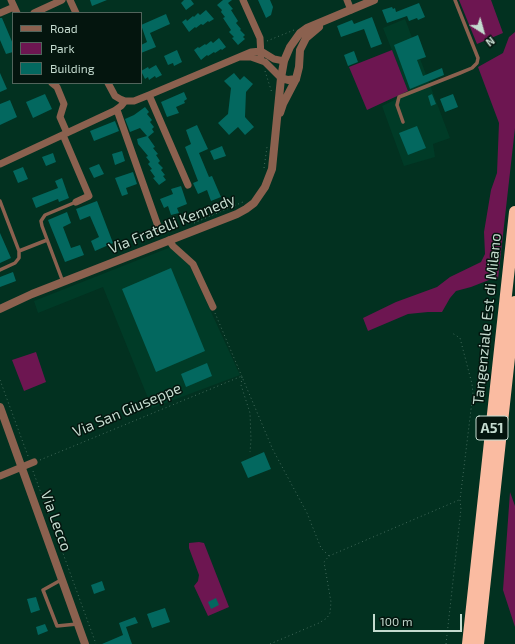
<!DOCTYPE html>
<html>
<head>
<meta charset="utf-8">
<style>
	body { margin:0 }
	#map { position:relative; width:515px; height:644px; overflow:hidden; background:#023120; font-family:"Exo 2",sans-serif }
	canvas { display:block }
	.legend { position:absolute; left:12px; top:12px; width:130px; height:72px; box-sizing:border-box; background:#04150e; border:1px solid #51645b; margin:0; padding:5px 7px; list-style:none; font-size:12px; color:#c4dbcf }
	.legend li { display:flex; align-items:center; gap:8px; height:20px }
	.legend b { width:20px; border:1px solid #51645b }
	.north { position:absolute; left:463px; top:12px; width:40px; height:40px; -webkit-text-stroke:3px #04150e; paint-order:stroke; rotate:143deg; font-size:11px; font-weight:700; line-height:16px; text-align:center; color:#c4dbcf }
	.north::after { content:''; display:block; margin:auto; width:14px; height:18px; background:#c4dbcf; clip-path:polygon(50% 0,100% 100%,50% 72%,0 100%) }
	.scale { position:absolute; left:373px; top:614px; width:89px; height:18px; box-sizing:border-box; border:2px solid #c4dbcf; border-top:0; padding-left:5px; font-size:12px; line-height:14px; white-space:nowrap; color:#c4dbcf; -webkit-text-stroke:3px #04150e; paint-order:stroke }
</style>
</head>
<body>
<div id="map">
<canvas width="515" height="644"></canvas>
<ul class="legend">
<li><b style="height:5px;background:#8b614f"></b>Road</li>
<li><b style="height:11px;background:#6d1651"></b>Park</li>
<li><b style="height:11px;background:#03685f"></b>Building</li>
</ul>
<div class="north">N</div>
<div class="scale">100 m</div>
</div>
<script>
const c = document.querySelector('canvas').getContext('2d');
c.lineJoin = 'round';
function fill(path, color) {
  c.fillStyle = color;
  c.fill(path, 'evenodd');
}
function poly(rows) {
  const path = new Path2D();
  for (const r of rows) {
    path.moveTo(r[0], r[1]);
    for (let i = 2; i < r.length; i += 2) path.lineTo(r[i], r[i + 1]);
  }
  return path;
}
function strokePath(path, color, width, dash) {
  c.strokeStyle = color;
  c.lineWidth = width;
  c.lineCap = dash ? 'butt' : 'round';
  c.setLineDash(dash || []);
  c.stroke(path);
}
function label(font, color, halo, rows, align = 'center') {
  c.font = font + ' "Exo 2",sans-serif';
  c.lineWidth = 3;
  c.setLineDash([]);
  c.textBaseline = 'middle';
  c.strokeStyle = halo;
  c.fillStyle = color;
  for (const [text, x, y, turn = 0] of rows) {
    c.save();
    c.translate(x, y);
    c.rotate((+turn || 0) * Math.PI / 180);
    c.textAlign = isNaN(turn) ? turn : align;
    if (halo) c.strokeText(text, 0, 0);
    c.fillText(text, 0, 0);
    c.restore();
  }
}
fill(poly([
	[405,19,450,138,433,144,435,157,404,166,382,106,409,93,383,28],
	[171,247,190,266,240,375,152,408,103,287,38,313,34,301]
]), '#003b27');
fill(poly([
	[459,0,491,0,503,33,477,44],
	[515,32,515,128,498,279,494,278,471,287,456,291,450,298,442,312,428,312,408,314,368,331,363,318,396,302,437,287,450,277,481,262,485,254,484,232,491,190,497,173,499,123,478,67,503,53,509,37],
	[392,50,408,91,367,110,349,67],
	[36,352,46,382,24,391,12,360],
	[510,492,515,506,515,627,503,590],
	[199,542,204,543,229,607,208,616,194,586,198,581,199,575,189,548,189,543]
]), '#6d1651');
fill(poly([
	[90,0,107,0,92,6],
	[184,0,191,0,194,4,186,10,181,3],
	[223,0,232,0,228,3,233,9,231,10,238,21,236,23,241,29,240,30,245,35,243,37,245,39,238,45,232,38,234,37,229,32,231,30,223,18,225,17,221,12,222,10,217,5],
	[258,0,270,0,273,7,271,15,266,18],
	[419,3,425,17,418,20,417,18,409,21,407,16,387,23,382,10,392,7,393,9,395,8,396,12],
	[206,10,214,19,209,22,208,21,203,25,201,24,196,28,195,27,189,32,182,22,186,19,187,21,193,16,194,17,198,13,200,15],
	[166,14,170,24,150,33,156,47,141,53,141,45,147,42,141,25],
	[372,17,382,44,371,48,364,29,341,37,337,26,352,20,354,24],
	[0,18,2,18,13,44,13,52,6,54,0,40],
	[418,35,426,57,417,60,423,76,442,68,444,75,410,89,394,45],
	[219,38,226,47,222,50,221,49,215,53,214,52,208,56,207,55,201,60,194,50,198,47,199,48,205,44,206,45,211,41,213,43],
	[177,50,182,62,174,66,173,63,168,65,164,56],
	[354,51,358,62,348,66,344,55],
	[156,65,162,75,156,78,155,76,149,80,148,77,145,79,141,71,148,67,149,69],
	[0,73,7,89,0,92],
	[234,73,240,80,244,76,253,84,246,92,245,117,254,127,245,135,238,127,229,135,218,123,228,114,231,88,224,81],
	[184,92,187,99,184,101,185,103,176,107,179,113,167,117,161,102],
	[45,94,52,109,33,118,26,102],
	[432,94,436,104,431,106,428,96],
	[453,94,458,107,445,112,440,99],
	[10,100,17,117,0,125,0,104],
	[145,107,149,112,147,114,152,120,150,122,154,127,152,129,154,132,148,137,155,147,153,148,158,154,156,155,160,161,158,163,163,168,161,170,165,175,163,176,166,180,159,185,153,178,155,177,150,170,152,169,148,164,150,162,146,157,148,156,138,144,137,139,147,136,140,128,130,132,125,119,134,115],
	[115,121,119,131,94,141,90,131],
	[197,125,208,149,199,153,209,177,212,176,221,197,211,201,207,190,198,194,193,183,198,181,185,147,191,144,186,130],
	[417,126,426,148,408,155,399,133],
	[222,146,226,156,214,160,210,151],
	[122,151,125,161,115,165,112,154],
	[53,153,56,162,46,166,42,157],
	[99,164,104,174,94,178,89,168],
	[23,167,28,179,18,183,13,171],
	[133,172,137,184,126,188,128,194,122,196,115,178],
	[62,178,69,198,59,202,58,199,36,208,32,198,58,188,55,181],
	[181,186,187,204,177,208,179,213,171,215,168,206,164,208,160,199,173,194,171,189],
	[97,201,113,243,95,251,91,241,99,237,90,216,80,220,76,209],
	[67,212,71,223,63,227,71,248,80,245,84,255,65,262,48,220],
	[0,233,11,258,0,263],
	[171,268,205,351,156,372,122,289],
	[13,272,16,281,0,287,0,277],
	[207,363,212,376,186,387,181,374],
	[264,452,271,469,248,478,241,462],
	[102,581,105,590,94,594,91,585],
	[36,597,40,610,31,613,27,599],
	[216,598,219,605,211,609,208,602],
	[165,608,170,622,152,628,147,614],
	[135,617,138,623,126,627,132,644,102,644,123,635,119,623],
	[45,624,48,631,38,635,36,627]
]), '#03685f');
strokePath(poly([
	[267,41,294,30],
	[265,71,272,93],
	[264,168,267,147],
	[194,223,243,202],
	[215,313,273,450,307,513,321,548,329,556],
	[242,377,241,385,250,413,251,440,250,452],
	[0,380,28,456],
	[40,460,242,376],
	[33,471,96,644],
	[270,644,319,623,327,618,330,613,331,602,324,562,329,556,459,500],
	[446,644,461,509,460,500,473,393,472,384,460,338,452,333]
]), '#446b5c', 1, [1, 3]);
strokePath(poly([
	[403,122,397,105,399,97,460,73,472,68,477,63,478,58,455,0],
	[0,201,19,251],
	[0,270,15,263,19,258,19,251,47,240],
	[63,282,42,226,41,221,45,215,76,202],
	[61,580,43,590,57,626,77,624]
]), '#8b614f', 3.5);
strokePath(poly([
	[11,0,17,13],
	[70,0,76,13],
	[243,0,260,38,261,56,260,60],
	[347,0,351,10],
	[0,13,14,7],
	[34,13,62,0],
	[242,57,251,57,265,62,281,78],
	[52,83,57,87,64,104,60,117,67,133],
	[108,83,115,96,120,99,125,101,134,101,149,95,251,52,261,51,274,59,284,61],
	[149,95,188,185],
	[117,110,159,229],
	[63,135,89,196,76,202],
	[0,164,114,111,121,106,125,101],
	[169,240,173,246,193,264,213,307],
	[0,476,34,462]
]), '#8b614f', 7);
strokePath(poly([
	[296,79,288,80,281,78,284,61,290,47,300,33,307,28,374,0],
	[280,113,283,104,296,79,299,67,300,50,306,38,319,27],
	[0,309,32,294,237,214,246,209,254,203,265,187,272,169,281,78],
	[0,407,85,644]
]), '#8b614f', 8);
strokePath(poly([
	[468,644,515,212],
	[478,644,515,302]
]), '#fabba1', 12);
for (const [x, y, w] of [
	[492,428,32]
]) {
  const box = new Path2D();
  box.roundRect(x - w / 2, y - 12, w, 24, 3);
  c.fillStyle = '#04150e';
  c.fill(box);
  strokePath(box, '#c4dbcf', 1);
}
label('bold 14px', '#c4dbcf', null, [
	["A51",492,428]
]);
label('15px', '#c4dbcf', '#04150e', [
	["Via Fratelli Kennedy",172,224,-22],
	["Tangenziale Est di Milano",487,319,-84],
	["Via San Giuseppe",127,410,-23],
	["Via Lecco",56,521,70]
]);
</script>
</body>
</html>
